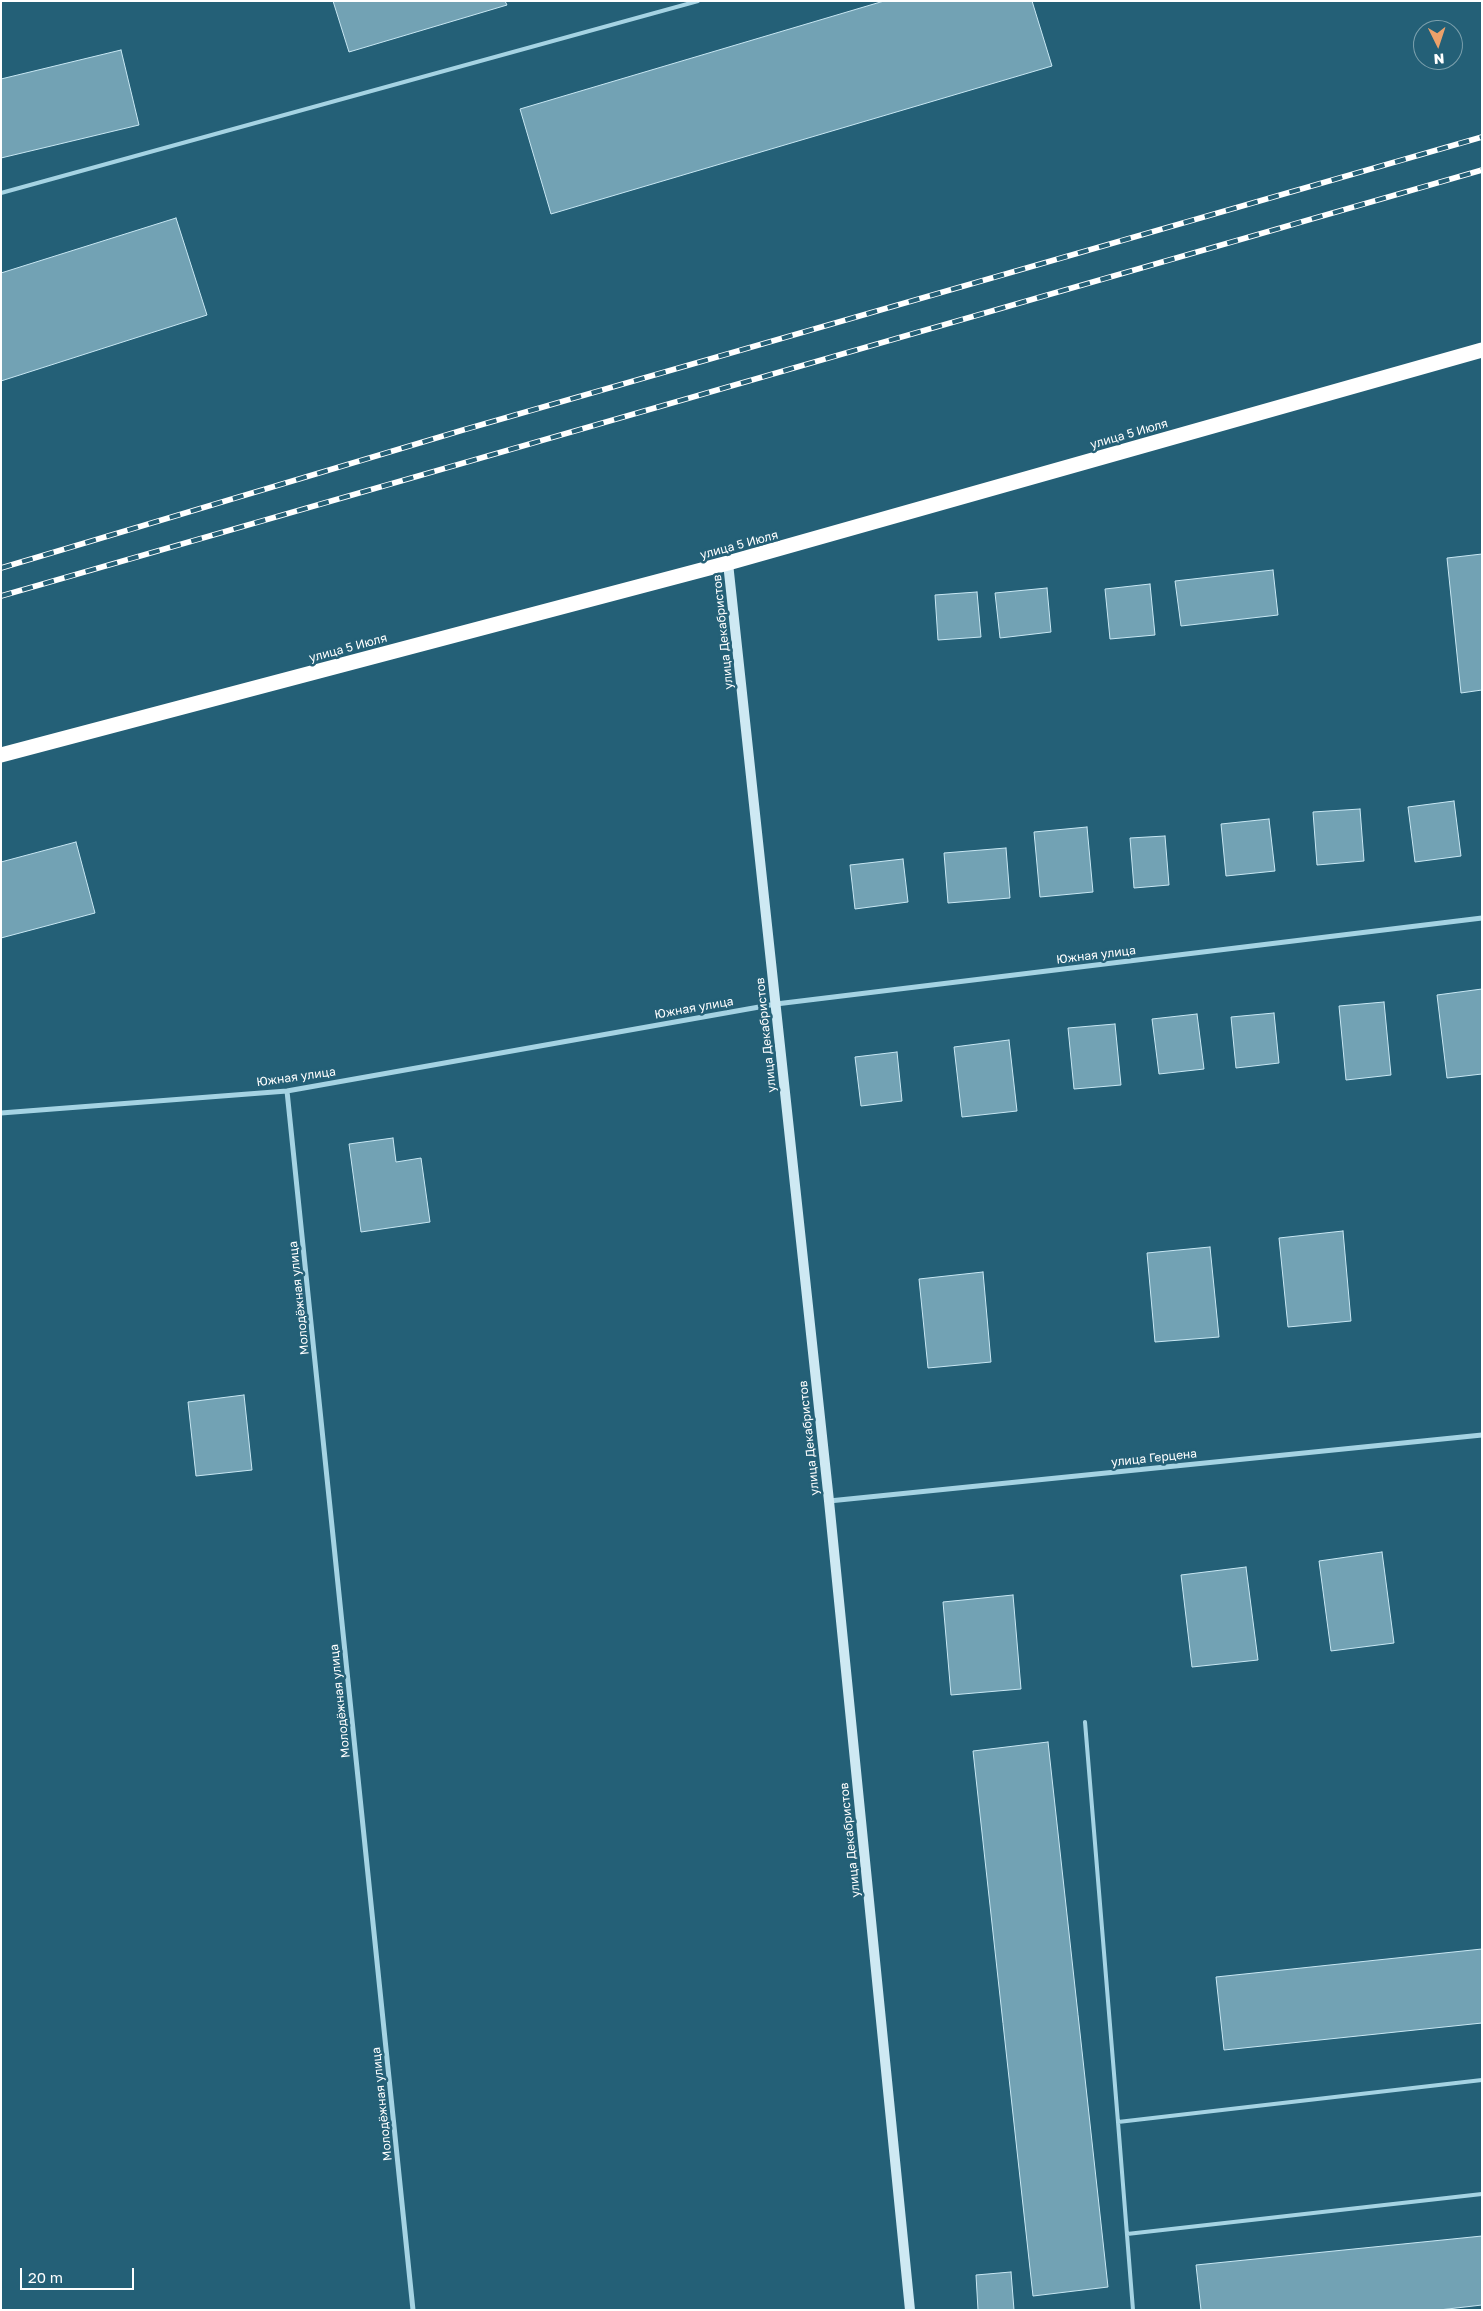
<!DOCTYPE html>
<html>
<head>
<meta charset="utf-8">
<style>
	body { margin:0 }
	#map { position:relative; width:1483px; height:2311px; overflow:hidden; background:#246077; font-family:"Golos Text",sans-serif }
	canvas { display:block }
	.frame { position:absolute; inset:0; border:2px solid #fff; pointer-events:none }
	.north { position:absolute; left:1413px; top:20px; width:50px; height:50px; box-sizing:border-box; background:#246077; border:1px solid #7ca0ad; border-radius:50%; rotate:176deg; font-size:14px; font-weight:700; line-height:20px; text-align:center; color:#fff }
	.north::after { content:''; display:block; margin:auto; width:18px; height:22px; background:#eca16a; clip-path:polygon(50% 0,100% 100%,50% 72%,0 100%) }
	.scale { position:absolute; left:20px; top:2268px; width:114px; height:22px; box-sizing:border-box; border:2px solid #fff; border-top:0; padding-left:6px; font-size:15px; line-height:18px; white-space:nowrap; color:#fff; -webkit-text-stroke:4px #246077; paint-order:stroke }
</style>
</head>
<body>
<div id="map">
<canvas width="1483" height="2311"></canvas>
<div class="frame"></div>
<div class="north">N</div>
<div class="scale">20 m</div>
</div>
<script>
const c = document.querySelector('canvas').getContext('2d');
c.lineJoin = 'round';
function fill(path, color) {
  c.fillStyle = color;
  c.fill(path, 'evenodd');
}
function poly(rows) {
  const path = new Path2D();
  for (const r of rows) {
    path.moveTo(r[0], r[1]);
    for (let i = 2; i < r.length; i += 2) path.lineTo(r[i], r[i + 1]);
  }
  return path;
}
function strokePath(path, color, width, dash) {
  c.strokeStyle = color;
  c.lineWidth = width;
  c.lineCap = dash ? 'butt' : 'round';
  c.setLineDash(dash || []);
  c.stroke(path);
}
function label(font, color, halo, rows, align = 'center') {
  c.font = font + ' "Golos Text",sans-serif';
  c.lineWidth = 5;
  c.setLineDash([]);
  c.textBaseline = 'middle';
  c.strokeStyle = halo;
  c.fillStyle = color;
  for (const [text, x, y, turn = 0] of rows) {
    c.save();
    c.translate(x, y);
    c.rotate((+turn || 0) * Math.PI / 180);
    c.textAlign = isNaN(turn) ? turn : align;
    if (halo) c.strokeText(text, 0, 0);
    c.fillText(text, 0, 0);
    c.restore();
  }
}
const building = poly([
	[333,1,505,1,507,5,349,52,333,1],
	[884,1,1032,1,1052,66,551,214,520,109,884,1],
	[121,50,139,125,1,158,1,79,121,50],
	[176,218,207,315,1,381,1,273,176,218],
	[1482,554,1482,690,1461,693,1447,558,1482,554],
	[1273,570,1278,615,1181,626,1175,581,1273,570],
	[1150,584,1155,635,1110,639,1105,589,1150,584],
	[1047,588,1051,632,1000,638,995,593,1047,588],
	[977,592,981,637,938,640,935,595,977,592],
	[1454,801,1461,856,1415,862,1408,807,1454,801],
	[1360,809,1364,861,1317,865,1313,812,1360,809],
	[1269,819,1275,871,1226,876,1221,824,1269,819],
	[1087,827,1093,892,1040,897,1034,832,1087,827],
	[1165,836,1169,885,1134,888,1130,838,1165,836],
	[76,842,95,913,1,938,1,862,76,842],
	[1006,848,1010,898,948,903,944,853,1006,848],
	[903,859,908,902,855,909,850,865,903,859],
	[1482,989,1482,1074,1447,1078,1437,995,1482,989],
	[1384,1002,1391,1075,1346,1080,1339,1006,1384,1002],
	[1274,1013,1279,1063,1236,1068,1231,1017,1274,1013],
	[1197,1014,1204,1069,1159,1074,1152,1019,1197,1014],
	[1115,1024,1121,1085,1074,1089,1068,1028,1115,1024],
	[1009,1040,1017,1111,962,1117,954,1047,1009,1040],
	[897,1052,902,1101,861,1106,855,1057,897,1052],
	[393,1138,396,1162,421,1158,430,1222,361,1232,349,1144,393,1138],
	[1343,1231,1351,1321,1288,1327,1279,1238,1343,1231],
	[1210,1247,1219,1337,1155,1342,1147,1253,1210,1247],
	[983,1272,991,1362,928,1368,919,1279,983,1272],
	[244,1395,252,1470,196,1476,188,1402,244,1395],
	[1382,1552,1394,1643,1331,1651,1319,1561,1382,1552],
	[1246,1567,1258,1660,1192,1667,1181,1575,1246,1567],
	[1013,1595,1021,1689,951,1695,943,1602,1013,1595],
	[1048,1742,1108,2287,1033,2296,973,1751,1048,1742],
	[1482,1949,1482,2023,1224,2050,1216,1977,1482,1949],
	[1482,2236,1482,2305,1439,2310,1201,2310,1196,2265,1482,2236],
	[1011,2272,1014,2310,978,2310,976,2275,1011,2272]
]);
fill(building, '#72a2b4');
strokePath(building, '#c8e7f3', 1);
strokePath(poly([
	[1,193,698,1],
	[1085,1722,1118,2122],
	[1127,2234,1482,2194],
	[1133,2310,1118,2122,1482,2080]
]), '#a5d3e3', 4);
strokePath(poly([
	[287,1091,413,2310],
	[1,1113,287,1091,776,1004,1482,918],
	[829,1501,1482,1435]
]), '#a5d3e3', 5);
strokePath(poly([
	[728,563,829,1501,910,2310]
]), '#cee9f3', 10);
strokePath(poly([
	[1,755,728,563,1482,350]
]), '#fff', 15);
const rail = poly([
	[1,568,463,430,1482,137],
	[1,596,1482,170]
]);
strokePath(rail, '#fff', 5.5);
strokePath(rail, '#246077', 4, [11]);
label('12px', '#fff', '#246077', [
	["улица 5 Июля",1129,434,-16],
	["улица 5 Июля",739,545,-15],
	["улица Декабристов",723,632,-96],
	["улица 5 Июля",348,648,-15],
	["Южная улица",1096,955,-7],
	["Южная улица",694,1008,-10],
	["улица Декабристов",766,1035,-96],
	["Южная улица",296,1077,-8],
	["Молодёжная улица",299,1298,-96],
	["улица Декабристов",809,1438,-96],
	["улица Герцена",1154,1458,-6],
	["Молодёжная улица",340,1701,-96],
	["улица Декабристов",850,1840,-96],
	["Молодёжная улица",382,2104,-96]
]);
</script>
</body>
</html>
